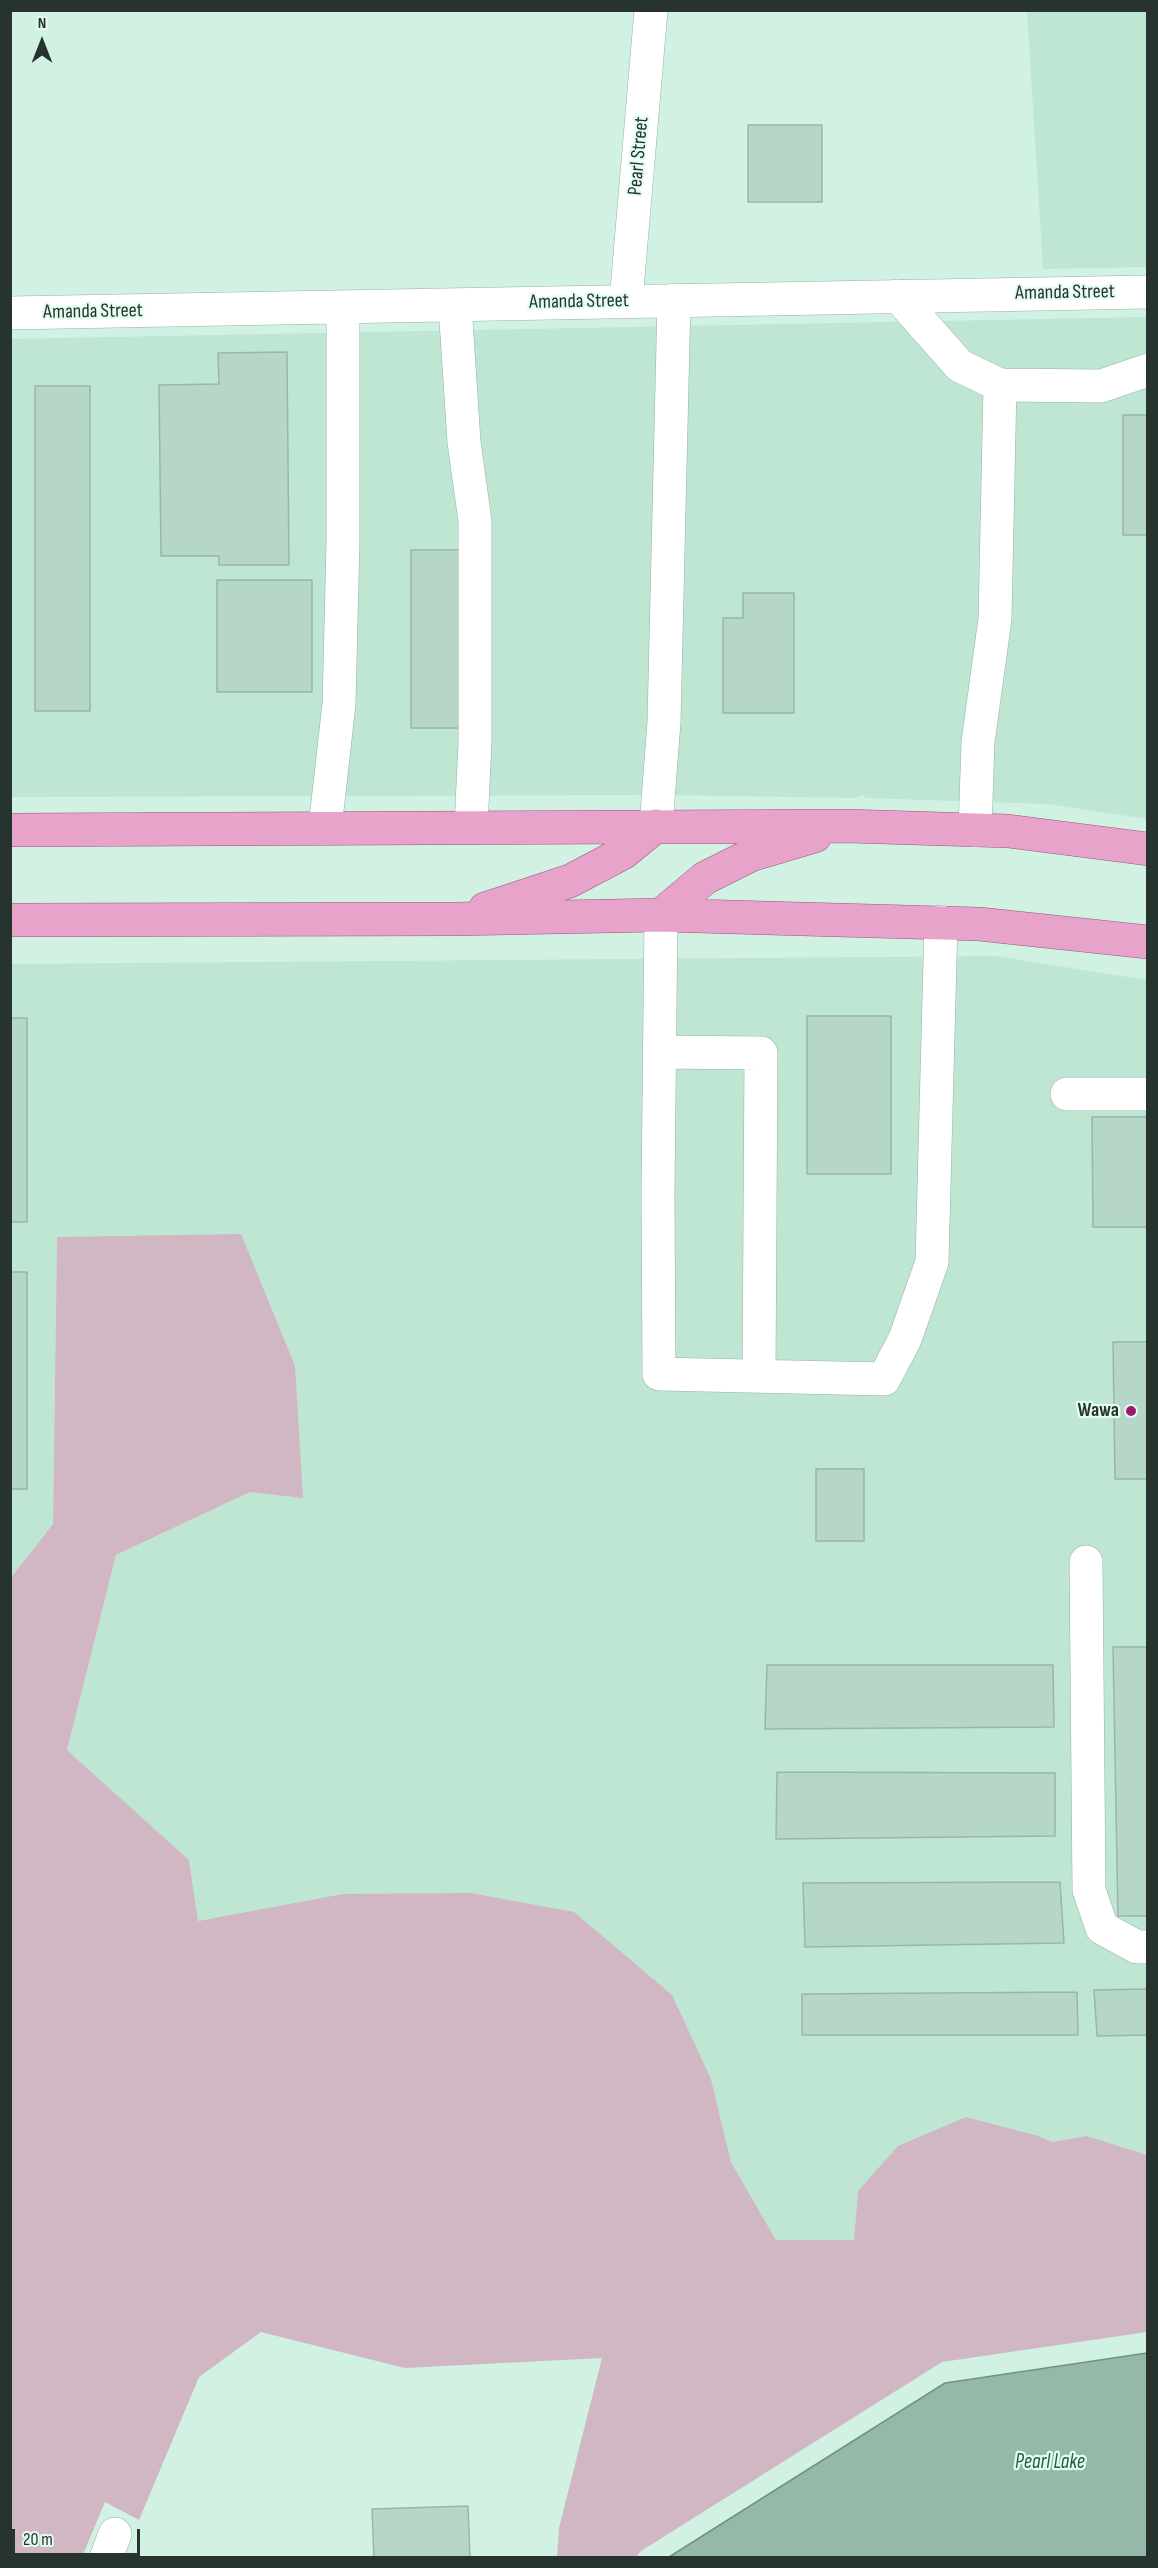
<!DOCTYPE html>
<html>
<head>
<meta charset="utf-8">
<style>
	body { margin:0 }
	#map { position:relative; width:1158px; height:2568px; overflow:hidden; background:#d1f2e3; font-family:"Sofia Sans Condensed",sans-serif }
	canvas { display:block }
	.frame { position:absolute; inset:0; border:12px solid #27332e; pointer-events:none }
	.north { position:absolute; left:12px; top:12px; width:60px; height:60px; -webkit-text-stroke:4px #e3fdf1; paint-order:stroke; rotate:0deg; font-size:16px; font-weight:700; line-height:24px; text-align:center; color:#27332e }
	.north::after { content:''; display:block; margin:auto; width:21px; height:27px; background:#27332e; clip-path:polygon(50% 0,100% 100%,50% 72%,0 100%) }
	.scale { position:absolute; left:12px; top:2529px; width:128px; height:27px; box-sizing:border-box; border:3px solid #27332e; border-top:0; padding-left:8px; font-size:18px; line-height:21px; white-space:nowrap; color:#27332e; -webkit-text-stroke:4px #e3fdf1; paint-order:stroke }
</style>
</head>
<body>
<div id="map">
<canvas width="1158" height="2568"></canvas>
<div class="frame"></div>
<div class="north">N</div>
<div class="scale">20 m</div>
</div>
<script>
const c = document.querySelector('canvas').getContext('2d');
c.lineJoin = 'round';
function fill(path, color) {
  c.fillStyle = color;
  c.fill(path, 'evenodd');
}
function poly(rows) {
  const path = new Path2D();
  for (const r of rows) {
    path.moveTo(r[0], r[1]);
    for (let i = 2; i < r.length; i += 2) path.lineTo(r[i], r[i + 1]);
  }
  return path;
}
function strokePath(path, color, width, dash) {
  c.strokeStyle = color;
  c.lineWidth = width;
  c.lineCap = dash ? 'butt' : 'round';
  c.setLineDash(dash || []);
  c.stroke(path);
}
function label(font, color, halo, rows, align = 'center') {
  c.font = font + ' "Sofia Sans Condensed",sans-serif';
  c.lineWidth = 4.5;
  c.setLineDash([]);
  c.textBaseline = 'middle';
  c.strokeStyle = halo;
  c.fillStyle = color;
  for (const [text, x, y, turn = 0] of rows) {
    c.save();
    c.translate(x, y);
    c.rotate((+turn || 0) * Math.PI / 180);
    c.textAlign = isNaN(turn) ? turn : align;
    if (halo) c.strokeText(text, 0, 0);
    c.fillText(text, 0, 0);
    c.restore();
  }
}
fill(poly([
	[1027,11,1147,11,1147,267,1043,269],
	[1147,317,1147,819,1048,804,865,798,864,795,855,798,664,795,11,797,10,339],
	[995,956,1147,980,1147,2155,1087,2136,1052,2142,1039,2136,966,2117,858,2191,854,2240,776,2240,731,2162,711,2079,211,1918,198,1921,189,1860,67,1750,116,1555,250,1492,302,1497,57,1238,53,1524,11,1579,11,964]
]), '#bee6d3');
fill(poly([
	[241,1234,295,1366,303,1498,250,1492,116,1555,67,1750,189,1860,198,1921,343,1894,471,1893,574,1912,672,1995,711,2079,731,2162,776,2240,854,2240,858,2191,898,2146,966,2117,1039,2136,1052,2142,1087,2136,1147,2155,1147,2332,942,2362,641,2551,635,2558,557,2557,559,2528,602,2358,405,2368,261,2332,199,2377,139,2520,105,2502,82,2557,11,2557,10,1579,53,1524,57,1237]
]), '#d0b7c3');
const water = poly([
	[1147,2353,1147,2557,669,2557,945,2383,1147,2353]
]);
fill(water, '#95b9a9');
strokePath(water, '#749184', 1.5);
const building = poly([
	[748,125,822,125,822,202,748,202,748,125],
	[287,352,289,565,219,565,219,556,161,556,159,385,219,384,218,353,287,352],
	[35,386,90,386,90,711,35,711,35,386],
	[1123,415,1148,415,1148,535,1123,535,1123,415],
	[411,550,462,550,462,728,411,728,411,550],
	[217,580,312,580,312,692,217,692,217,580],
	[743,593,794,593,794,713,723,713,723,618,743,618,743,593],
	[807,1016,891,1016,891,1174,807,1174,807,1016],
	[10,1018,27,1018,27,1222,10,1222,10,1018],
	[1092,1117,1148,1117,1148,1227,1093,1227,1092,1117],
	[10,1272,27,1272,27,1489,10,1489,10,1272],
	[1113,1342,1148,1342,1148,1479,1115,1479,1113,1342],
	[816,1469,864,1469,864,1541,816,1541,816,1469],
	[1113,1647,1148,1647,1148,1916,1118,1916,1113,1647],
	[767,1665,1053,1665,1054,1727,765,1729,767,1665],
	[777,1772,1055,1773,1055,1836,776,1839,777,1772],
	[1060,1882,1064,1943,805,1947,803,1883,1060,1882],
	[1148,1989,1148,2035,1097,2036,1094,1990,1148,1989],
	[1077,1992,1078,2035,802,2035,802,1994,1077,1992],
	[468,2506,470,2558,374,2558,372,2509,468,2506]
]);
fill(building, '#b6d6c7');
strokePath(building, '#98b7a9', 1.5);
const minor = poly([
	[898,296,960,366,1000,385,1101,386,1148,370],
	[626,301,651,10],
	[455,305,464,442,475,521,475,742,471,827],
	[10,313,1148,292],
	[656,826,664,722,674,300],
	[325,828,339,704,343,542,343,307],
	[975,830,978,742,995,619,1000,385],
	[661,915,658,1193,659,1374,884,1379,905,1339,932,1262,941,922],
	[660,1052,761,1053,759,1376],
	[1067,1094,1148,1094],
	[1086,1562,1089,1890,1102,1928,1137,1947,1148,1947],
	[106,2558,115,2534]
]);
const major = poly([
	[10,830,848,826,1008,831,1148,849],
	[485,909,570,881,623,853,656,826],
	[661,915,705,878,751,855,815,836],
	[10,920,455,919,661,915,979,924,1148,942]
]);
strokePath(minor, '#94b3a5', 34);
strokePath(major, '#9a547c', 34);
strokePath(minor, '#fff', 33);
strokePath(major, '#e8a3ca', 33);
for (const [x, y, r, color] of [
	[1131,1411,6,"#9d1b6e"]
]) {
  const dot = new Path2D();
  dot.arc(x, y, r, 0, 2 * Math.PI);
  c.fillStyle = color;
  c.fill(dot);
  strokePath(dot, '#e3fdf1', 2);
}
label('20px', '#27332e', '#e3fdf1', [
	["Pearl Street",639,156,-85],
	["Amanda Street",1065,293,-1],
	["Amanda Street",579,302,-1],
	["Amanda Street",93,312,-1]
]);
label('bold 20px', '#27332e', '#e3fdf1', [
	["Wawa",1119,1411]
], 'right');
label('italic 21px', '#1d5e47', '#e3fdf1', [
	["Pearl Lake",1050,2463]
]);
</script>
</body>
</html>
